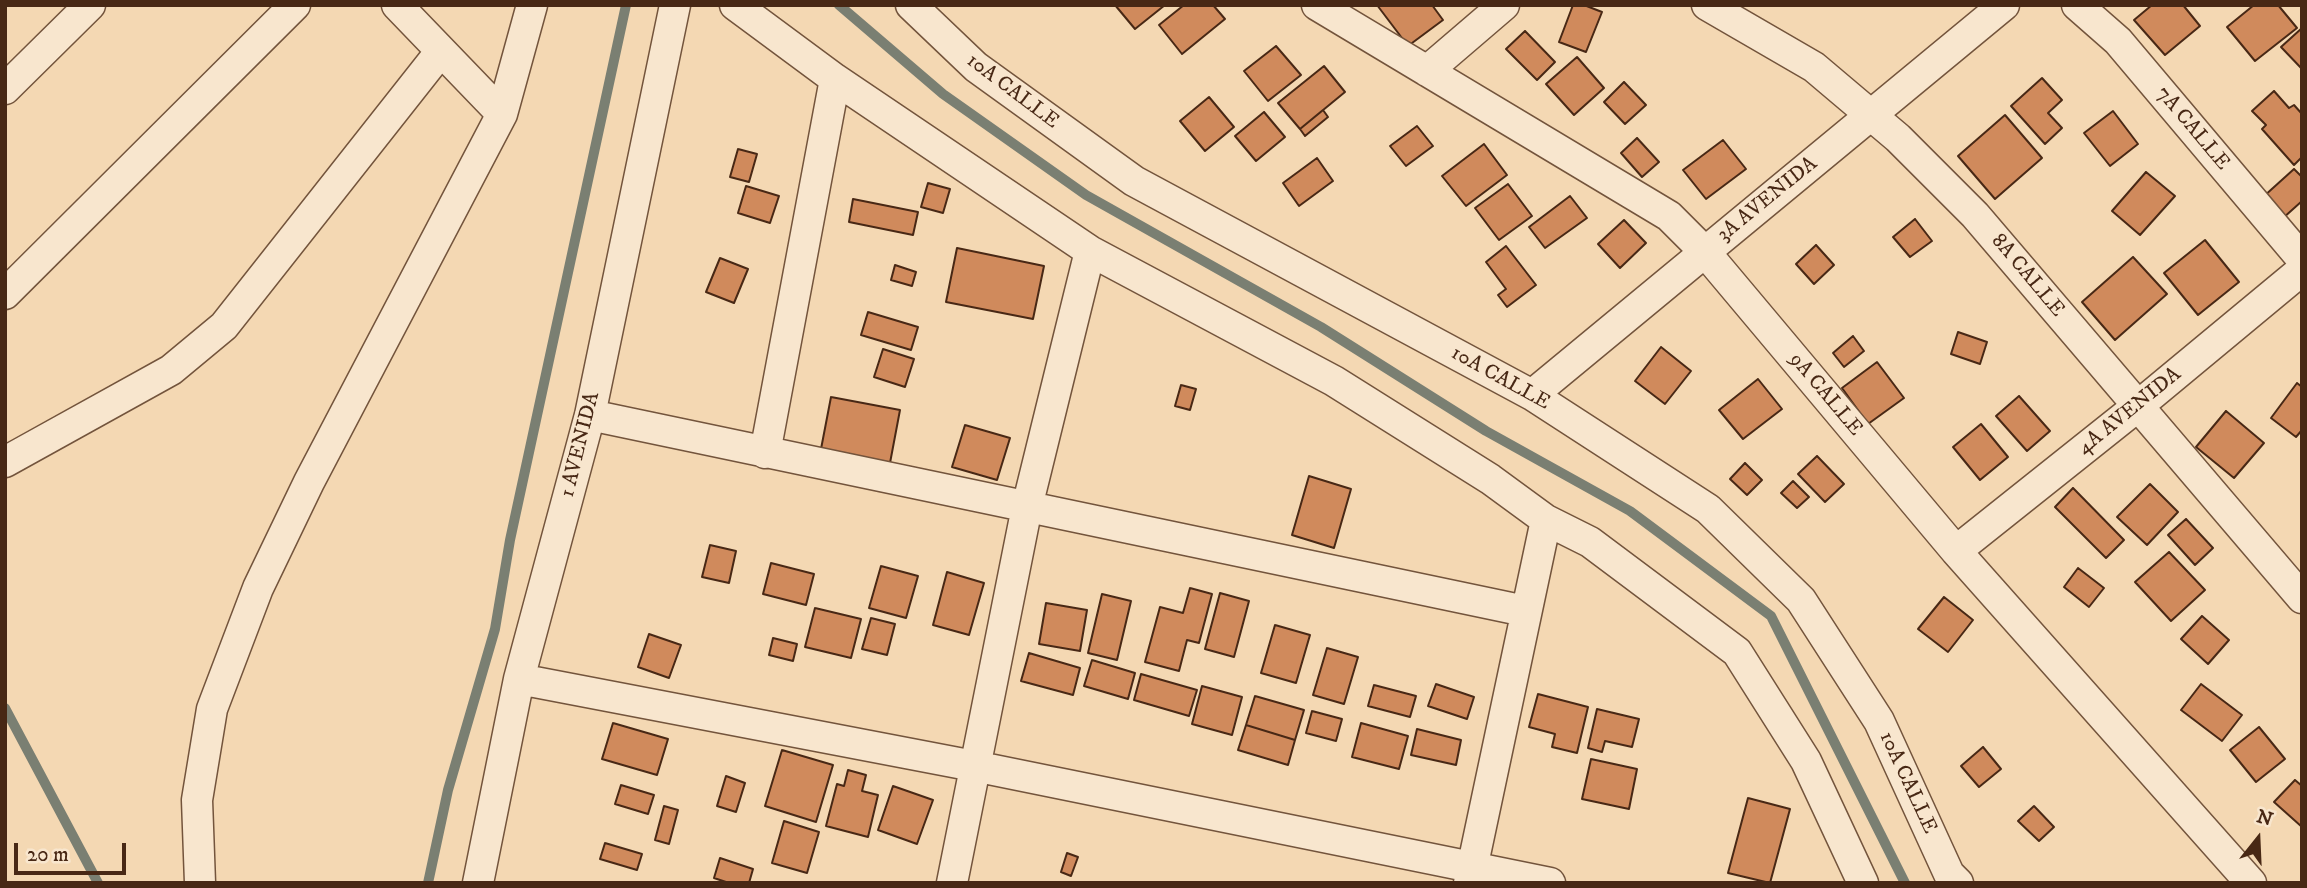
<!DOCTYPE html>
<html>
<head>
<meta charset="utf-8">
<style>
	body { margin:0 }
	#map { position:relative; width:2307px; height:888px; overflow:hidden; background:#f4d8b3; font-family:"IM FELL DW Pica",serif }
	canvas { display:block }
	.frame { position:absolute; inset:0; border:7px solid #482815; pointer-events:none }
	.north { position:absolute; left:2223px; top:804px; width:70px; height:70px; -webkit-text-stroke:5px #f8e6ce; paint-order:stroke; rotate:18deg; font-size:19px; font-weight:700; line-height:28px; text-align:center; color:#482815 }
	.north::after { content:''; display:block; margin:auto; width:24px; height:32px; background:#482815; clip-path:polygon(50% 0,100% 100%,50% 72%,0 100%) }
	.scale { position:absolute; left:14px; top:843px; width:112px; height:32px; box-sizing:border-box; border:4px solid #482815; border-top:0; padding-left:9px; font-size:21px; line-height:24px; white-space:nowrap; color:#482815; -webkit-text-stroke:5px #f8e6ce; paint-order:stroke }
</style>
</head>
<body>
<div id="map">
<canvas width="2307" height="888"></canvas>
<div class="frame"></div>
<div class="north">N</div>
<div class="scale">20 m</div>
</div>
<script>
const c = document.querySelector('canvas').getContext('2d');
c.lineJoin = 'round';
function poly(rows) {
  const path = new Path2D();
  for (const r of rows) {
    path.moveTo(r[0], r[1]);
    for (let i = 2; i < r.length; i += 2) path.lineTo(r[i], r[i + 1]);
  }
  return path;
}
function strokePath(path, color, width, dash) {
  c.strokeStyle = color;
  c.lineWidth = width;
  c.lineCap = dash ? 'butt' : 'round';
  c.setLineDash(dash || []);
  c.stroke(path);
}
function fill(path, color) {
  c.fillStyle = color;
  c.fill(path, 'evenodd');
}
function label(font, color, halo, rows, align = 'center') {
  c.font = font + ' "IM FELL DW Pica",serif';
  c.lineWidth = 6;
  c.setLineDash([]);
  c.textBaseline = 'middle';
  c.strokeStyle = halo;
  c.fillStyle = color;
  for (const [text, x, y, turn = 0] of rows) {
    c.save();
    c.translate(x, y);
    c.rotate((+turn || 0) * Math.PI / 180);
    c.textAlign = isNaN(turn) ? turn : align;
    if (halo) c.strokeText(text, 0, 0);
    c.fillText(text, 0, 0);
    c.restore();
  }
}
strokePath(poly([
	[839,5,943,94,1086,195,1321,327,1486,431,1630,511,1771,616,1905,883],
	[5,708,98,883],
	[428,883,448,790,495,629,510,540,626,5]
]), '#7a7f72', 10);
const building = poly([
	[1115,5,1165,5,1135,29,1115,5],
	[1184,5,1213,5,1225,19,1182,54,1159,25,1184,5],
	[1377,5,1432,5,1443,20,1408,46,1377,5],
	[1573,5,1584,5,1602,12,1586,52,1559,42,1573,5],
	[2152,5,2183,5,2200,26,2165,55,2134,20,2152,5],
	[2254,5,2278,5,2297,28,2255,61,2227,27,2254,5],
	[2302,28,2302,69,2281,47,2302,28],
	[1525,31,1555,62,1537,80,1506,49,1525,31],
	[1276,46,1301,75,1268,101,1244,71,1276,46],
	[1577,57,1604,88,1574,115,1546,84,1577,57],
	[1324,66,1345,92,1300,129,1278,103,1324,66],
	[2042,78,2062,100,2048,113,2062,128,2045,144,2011,106,2042,78],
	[1624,82,1646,105,1625,124,1604,102,1624,82],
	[2274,91,2289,108,2294,105,2302,114,2302,157,2294,165,2262,129,2266,125,2252,111,2274,91],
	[1209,97,1234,127,1205,151,1180,121,1209,97],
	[1323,110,1328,117,1305,136,1300,129,1323,110],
	[2113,111,2138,144,2110,166,2084,133,2113,111],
	[1264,112,1285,137,1256,161,1235,136,1264,112],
	[2005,115,2042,158,1995,199,1958,156,2005,115],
	[1417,126,1433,146,1406,166,1390,146,1417,126],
	[1637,138,1659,162,1642,177,1621,153,1637,138],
	[1723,140,1746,169,1706,199,1683,170,1723,140],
	[1484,144,1507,175,1466,206,1442,176,1484,144],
	[738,149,757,154,749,182,730,177,738,149],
	[1317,158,1333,181,1299,206,1283,183,1317,158],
	[2294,169,2302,177,2302,201,2282,219,2263,197,2294,169],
	[2146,172,2175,196,2140,235,2112,211,2146,172],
	[928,183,950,189,943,213,921,207,928,183],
	[1508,184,1532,216,1499,240,1475,208,1508,184],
	[746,186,779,196,770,223,738,213,746,186],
	[1570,196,1587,218,1545,248,1529,227,1570,196],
	[853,199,918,212,913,235,849,222,853,199],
	[1915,219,1932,241,1910,257,1893,237,1915,219],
	[1624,220,1646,243,1620,268,1598,244,1624,220],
	[2205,240,2239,282,2198,315,2164,273,2205,240],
	[1816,245,1834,265,1814,284,1796,264,1816,245],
	[1506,246,1536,285,1507,307,1498,295,1506,289,1486,262,1506,246],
	[957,248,1044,266,1033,319,946,302,957,248],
	[2133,257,2167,294,2115,340,2082,302,2133,257],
	[720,258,748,269,734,303,706,292,720,258],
	[895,265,916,272,912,286,891,280,895,265],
	[868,312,918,327,911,350,861,335,868,312],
	[1958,332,1987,342,1980,364,1951,354,1958,332],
	[1853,336,1864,351,1844,367,1833,353,1853,336],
	[1661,347,1691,371,1665,404,1635,381,1661,347],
	[883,349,914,359,905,387,874,377,883,349],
	[1877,362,1904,398,1868,424,1842,388,1877,362],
	[1758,379,1782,409,1743,439,1719,410,1758,379],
	[2297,383,2302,387,2302,430,2296,437,2271,418,2297,383],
	[1181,385,1196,389,1190,410,1175,406,1181,385],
	[2019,396,2050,431,2027,451,1996,416,2019,396],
	[831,397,900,410,890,463,821,449,831,397],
	[2226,411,2264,443,2234,478,2196,447,2226,411],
	[1981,424,2008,457,1980,480,1953,447,1981,424],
	[965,425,1010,438,997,480,952,467,965,425],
	[1817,456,1844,484,1825,502,1798,474,1817,456],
	[1745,463,1762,480,1747,495,1730,479,1745,463],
	[1309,476,1351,489,1334,548,1292,535,1309,476],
	[1793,481,1809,497,1797,508,1781,493,1793,481],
	[2150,484,2178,512,2147,545,2117,517,2150,484],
	[2073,488,2124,540,2106,558,2055,507,2073,488],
	[2186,519,2213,548,2195,565,2168,535,2186,519],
	[710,545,736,551,729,583,702,577,710,545],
	[2169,552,2205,590,2171,621,2135,582,2169,552],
	[771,563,814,574,806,605,763,594,771,563],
	[881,566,918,576,906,618,869,608,881,566],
	[2078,568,2104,588,2089,607,2064,587,2078,568],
	[947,572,984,583,969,635,933,625,947,572],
	[1190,588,1212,594,1199,643,1187,640,1179,671,1145,662,1160,607,1183,613,1190,588],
	[1220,593,1249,601,1234,657,1205,649,1220,593],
	[1102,594,1131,601,1117,660,1088,653,1102,594],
	[1944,597,1973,620,1948,652,1918,629,1944,597],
	[1046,603,1087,610,1080,651,1039,644,1046,603],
	[815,608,861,619,851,658,805,647,815,608],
	[2202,616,2229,640,2208,664,2181,639,2202,616],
	[871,618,895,624,887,655,862,649,871,618],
	[1275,625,1310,635,1296,683,1261,673,1275,625],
	[649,634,681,645,669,678,638,667,649,634],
	[773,638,797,644,793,661,769,655,773,638],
	[1327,648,1358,657,1344,704,1313,695,1327,648],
	[1029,653,1080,668,1073,695,1021,681,1029,653],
	[1092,660,1135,673,1128,699,1084,686,1092,660],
	[1141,674,1197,690,1189,716,1134,700,1141,674],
	[1436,684,1474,697,1467,719,1428,706,1436,684],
	[2201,684,2242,715,2222,741,2181,710,2201,684],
	[1374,685,1416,696,1410,717,1368,706,1374,685],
	[1202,686,1242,697,1232,735,1192,724,1202,686],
	[1538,694,1588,707,1577,753,1552,747,1555,734,1529,727,1538,694],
	[1255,696,1304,710,1295,740,1246,725,1255,696],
	[1597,709,1639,719,1632,747,1605,741,1602,752,1588,748,1597,709],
	[1312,711,1342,719,1336,741,1306,733,1312,711],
	[613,723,668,739,657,775,602,759,613,723],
	[1361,723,1408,736,1399,769,1352,757,1361,723],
	[1246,725,1295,740,1288,765,1238,750,1246,725],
	[2259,727,2285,759,2256,782,2230,750,2259,727],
	[1417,729,1461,740,1456,765,1411,755,1417,729],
	[1983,747,2001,769,1979,787,1961,766,1983,747],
	[782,750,833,765,816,822,765,806,782,750],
	[1591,759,1637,769,1629,809,1582,799,1591,759],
	[848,770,866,775,862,791,878,795,868,837,826,826,837,784,844,786,848,770],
	[726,776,745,783,736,812,717,806,726,776],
	[2295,780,2302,786,2302,827,2274,802,2295,780],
	[621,785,654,795,648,814,615,804,621,785],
	[893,786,933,800,917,844,878,830,893,786],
	[1748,798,1790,809,1770,883,1728,873,1748,798],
	[664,806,678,810,669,844,655,840,664,806],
	[2034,806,2054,827,2039,841,2018,821,2034,806],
	[784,821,819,832,807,873,772,863,784,821],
	[605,843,642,854,637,870,600,859,605,843],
	[1067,853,1078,857,1071,876,1061,872,1067,853],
	[720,858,753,869,749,883,729,883,714,878,720,858]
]);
fill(building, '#d08a5c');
strokePath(building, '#482815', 2);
const minor = poly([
	[397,5,502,114],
	[735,5,835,79,1090,251,1334,381,1490,479,1546,520,1590,542,1737,652,1806,761,1863,883],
	[911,5,976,67,1134,181,1532,395,1708,509,1801,600,1879,721,1949,874,1958,883],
	[1317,5,1669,216,1705,252,1956,551,2251,883],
	[1707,5,1814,67,1898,138,1975,215,2302,598],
	[2077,5,2118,41,2302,259],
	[1427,71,1504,5],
	[5,89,90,5],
	[5,294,295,5],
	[1532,395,2004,5],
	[590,415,1525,611],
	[765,453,835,79],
	[5,462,171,370,224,326,441,51],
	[1956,551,2138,406,2302,270],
	[519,679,974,766,1550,883],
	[200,883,197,800,212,709,258,588,309,482,502,114,532,5],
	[478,883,519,679,590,415,675,5],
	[952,883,1027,507,1090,251],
	[1469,883,1546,520]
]);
strokePath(minor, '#73543c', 33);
strokePath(minor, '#f8e6ce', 30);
label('21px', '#482815', '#f8e6ce', [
	["10A CALLE",1012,92,37],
	["7A CALLE",2192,129,50],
	["3A AVENIDA",1768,200,-39],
	["8A CALLE",2027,276,50],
	["10A CALLE",1500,379,29],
	["9A CALLE",1825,395,50],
	["4A AVENIDA",2130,412,-39],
	["1 AVENIDA",581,445,-76],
	["10A CALLE",1907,783,65]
]);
</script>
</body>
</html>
